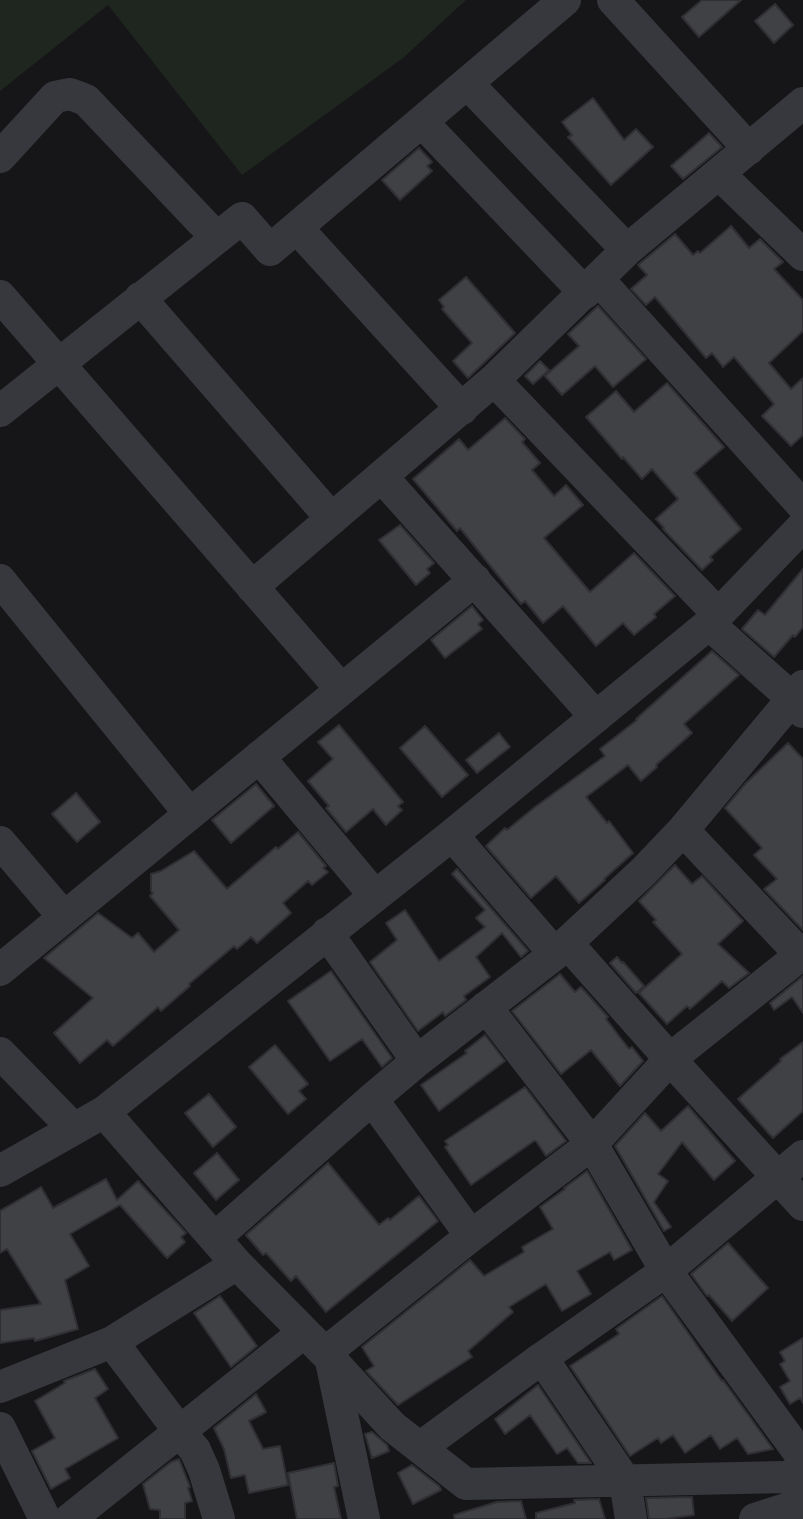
<!DOCTYPE html>
<html>
<head>
<meta charset="utf-8">
<style>
	body { margin:0 }
	canvas { display:block; background:#161618 }
</style>
</head>
<body>
<canvas width="803" height="1519"></canvas>
<script>
const c = document.querySelector('canvas').getContext('2d');
c.lineJoin = 'round';
function fill(path, color) {
  c.fillStyle = color;
  c.fill(path, 'evenodd');
}
function poly(rows) {
  const path = new Path2D();
  for (const r of rows) {
    path.moveTo(r[0], r[1]);
    for (let i = 2; i < r.length; i += 2) path.lineTo(r[i], r[i + 1]);
  }
  return path;
}
function strokePath(path, color, width, dash) {
  c.strokeStyle = color;
  c.lineWidth = width;
  c.lineCap = dash ? 'butt' : 'round';
  c.setLineDash(dash || []);
  c.stroke(path);
}
fill(poly([
	[0,0,466,0,403,58,242,175,108,5,0,91]
]), '#1e261f');
const building = poly([
	[702,0,741,0,699,37,682,17,702,0],
	[775,4,793,25,774,43,755,21,775,4],
	[593,98,624,140,636,129,653,147,611,185,568,137,572,135,562,122,593,98],
	[709,133,722,147,683,179,671,166,709,133],
	[419,148,432,162,427,166,432,171,400,200,382,180,419,148],
	[731,226,749,248,760,239,783,262,774,269,803,300,803,331,769,363,791,389,803,378,803,435,791,446,762,416,774,404,734,357,723,367,712,353,706,358,655,297,646,305,631,289,647,275,638,265,675,234,693,255,698,251,700,253,731,226],
	[466,277,515,333,468,378,453,361,472,343,442,309,444,307,439,300,466,277],
	[598,306,646,359,613,387,595,366,562,395,545,376,579,346,568,334,598,306],
	[540,361,549,370,533,384,525,376,540,361],
	[667,383,724,447,694,473,741,529,710,557,713,560,702,570,663,529,664,528,656,519,678,499,652,469,642,479,623,457,622,459,586,417,616,391,634,412,667,383],
	[505,418,525,439,522,442,540,463,532,470,554,496,566,485,583,505,544,538,590,592,634,553,675,596,654,614,656,617,634,635,623,623,596,646,563,606,543,623,525,601,521,604,460,528,457,531,413,479,459,439,468,450,505,418],
	[400,525,434,563,427,569,430,573,416,585,379,540,400,525],
	[803,569,803,627,795,637,793,635,774,657,742,629,758,610,765,615,803,569],
	[472,606,483,620,478,624,482,629,445,658,431,640,472,606],
	[712,651,739,675,684,724,692,733,656,765,657,767,641,781,628,765,586,797,607,823,609,821,633,853,604,879,605,880,579,903,556,876,531,898,486,846,505,828,507,830,535,807,605,756,600,749,637,720,636,719,712,651],
	[339,725,403,802,398,806,402,810,386,825,373,809,346,832,326,808,329,806,308,781,333,759,318,742,339,725],
	[425,726,468,775,442,797,400,748,425,726],
	[499,733,510,747,477,773,466,760,499,733],
	[788,743,803,759,803,930,764,889,777,879,754,855,762,848,725,808,746,783,788,743],
	[256,784,274,806,231,843,212,820,256,784],
	[76,793,100,822,77,842,52,814,76,793],
	[298,832,326,866,323,868,328,872,312,885,308,881,283,903,291,913,257,943,251,937,237,949,234,946,189,984,190,986,161,1011,158,1007,113,1046,107,1040,80,1063,54,1033,93,998,44,958,98,913,132,938,138,933,154,952,179,930,150,896,153,893,151,891,151,874,161,871,194,851,227,889,276,847,278,849,298,832],
	[675,865,692,884,702,876,743,921,718,944,749,973,729,988,722,981,690,1009,687,1006,667,1024,639,993,682,954,653,922,656,920,639,901,675,865],
	[457,869,528,951,521,957,502,933,476,957,490,977,464,996,466,1000,445,1016,443,1012,418,1031,370,962,397,940,386,923,405,910,439,961,485,927,476,918,485,910,452,874,457,869],
	[617,957,622,963,623,962,644,986,636,993,610,963,617,957],
	[331,971,392,1058,382,1067,362,1039,330,1061,288,1001,331,971],
	[560,974,575,992,581,987,608,1017,606,1019,629,1049,632,1047,643,1061,620,1086,591,1050,561,1074,512,1011,560,974],
	[803,976,803,1013,792,997,774,1010,770,1003,803,976],
	[485,1035,505,1061,439,1111,421,1085,467,1053,465,1051,485,1035],
	[803,1042,803,1111,773,1138,738,1099,781,1061,780,1059,803,1042],
	[275,1045,308,1084,299,1091,306,1099,288,1114,249,1067,275,1045],
	[525,1087,566,1141,546,1156,536,1141,534,1141,471,1185,445,1147,448,1145,445,1141,525,1087],
	[209,1094,236,1127,213,1147,185,1113,209,1094],
	[688,1106,735,1161,714,1180,682,1142,658,1174,668,1181,654,1202,671,1227,664,1231,615,1146,645,1113,661,1131,688,1106],
	[217,1153,239,1180,216,1200,194,1173,217,1153],
	[328,1163,379,1225,388,1218,390,1220,419,1196,438,1221,326,1312,296,1276,291,1281,266,1253,263,1255,246,1235,328,1163],
	[587,1171,632,1250,614,1260,610,1252,577,1271,591,1294,562,1311,546,1284,509,1307,513,1312,468,1351,472,1357,398,1405,366,1371,374,1366,362,1347,470,1260,484,1276,524,1252,522,1247,553,1229,540,1207,565,1189,564,1188,587,1171],
	[106,1179,117,1200,138,1181,186,1233,181,1237,185,1242,167,1258,120,1205,70,1234,89,1266,65,1280,78,1329,35,1341,34,1338,0,1343,0,1310,41,1304,7,1249,0,1253,0,1211,41,1187,53,1208,106,1179],
	[728,1243,768,1288,732,1321,709,1295,707,1296,691,1274,728,1243],
	[220,1296,257,1346,231,1367,194,1313,220,1296],
	[662,1296,722,1381,723,1380,773,1449,748,1454,737,1438,720,1449,711,1435,685,1453,673,1435,661,1443,658,1438,630,1456,570,1366,619,1334,616,1329,662,1296],
	[803,1338,803,1403,800,1398,790,1404,780,1387,790,1381,780,1364,785,1361,780,1352,803,1338],
	[95,1369,108,1389,95,1398,118,1438,65,1469,70,1478,51,1489,32,1451,55,1438,35,1401,65,1383,64,1381,95,1369],
	[538,1385,591,1463,578,1463,567,1448,557,1454,530,1415,505,1434,495,1419,538,1385],
	[256,1394,266,1412,249,1421,263,1449,280,1446,288,1485,249,1493,245,1475,231,1478,224,1449,214,1428,256,1394],
	[372,1432,387,1445,389,1451,372,1458,365,1434,372,1432],
	[179,1459,190,1487,188,1488,192,1501,185,1503,185,1519,160,1519,160,1510,150,1509,143,1484,171,1462,179,1459],
	[334,1463,338,1486,334,1487,341,1519,297,1519,288,1473,334,1463],
	[412,1465,439,1486,441,1490,413,1504,398,1473,412,1465],
	[692,1497,694,1515,666,1519,649,1519,646,1498,692,1497],
	[599,1499,605,1519,536,1519,536,1513,575,1503,574,1500,599,1499],
	[521,1501,526,1519,455,1519,454,1515,497,1502,521,1501]
]);
fill(building, '#404145');
strokePath(building, '#303034', 2);
strokePath(poly([
	[613,0,749,149],
	[467,83,627,250],
	[422,122,585,293],
	[0,157,55,97,70,94,86,100,217,238],
	[719,174,803,255],
	[297,228,462,409],
	[598,279,803,506],
	[0,296,341,689],
	[140,298,332,519],
	[494,380,718,614],
	[0,411,242,218,270,250,565,0],
	[382,477,596,717],
	[0,580,190,814],
	[252,587,494,380,627,250,803,103],
	[709,624,793,699,803,712],
	[259,757,375,896],
	[683,830,801,955],
	[452,835,555,954],
	[0,842,64,917],
	[327,933,417,1061],
	[567,943,670,1059,803,1205],
	[0,970,475,580],
	[486,1007,592,1144,666,1271,797,1450,803,1461],
	[0,1053,74,1129],
	[372,1099,471,1236],
	[104,1112,237,1264,325,1353,392,1426,466,1484,784,1477,803,1482],
	[0,1171,104,1112,452,835,709,624,803,526],
	[215,1238,372,1099,417,1061,555,954,644,871,683,830,803,686],
	[112,1342,180,1432,195,1450,204,1470,219,1519],
	[325,1353,471,1236,592,1144,670,1059,803,953],
	[542,1358,625,1481,631,1519],
	[331,1361,364,1519],
	[0,1387,112,1342,237,1264],
	[0,1428,45,1519],
	[421,1447,542,1358,666,1271,803,1156],
	[70,1519,303,1333],
	[755,1519,792,1507,803,1498]
]), '#37383d', 32);
</script>
</body>
</html>
